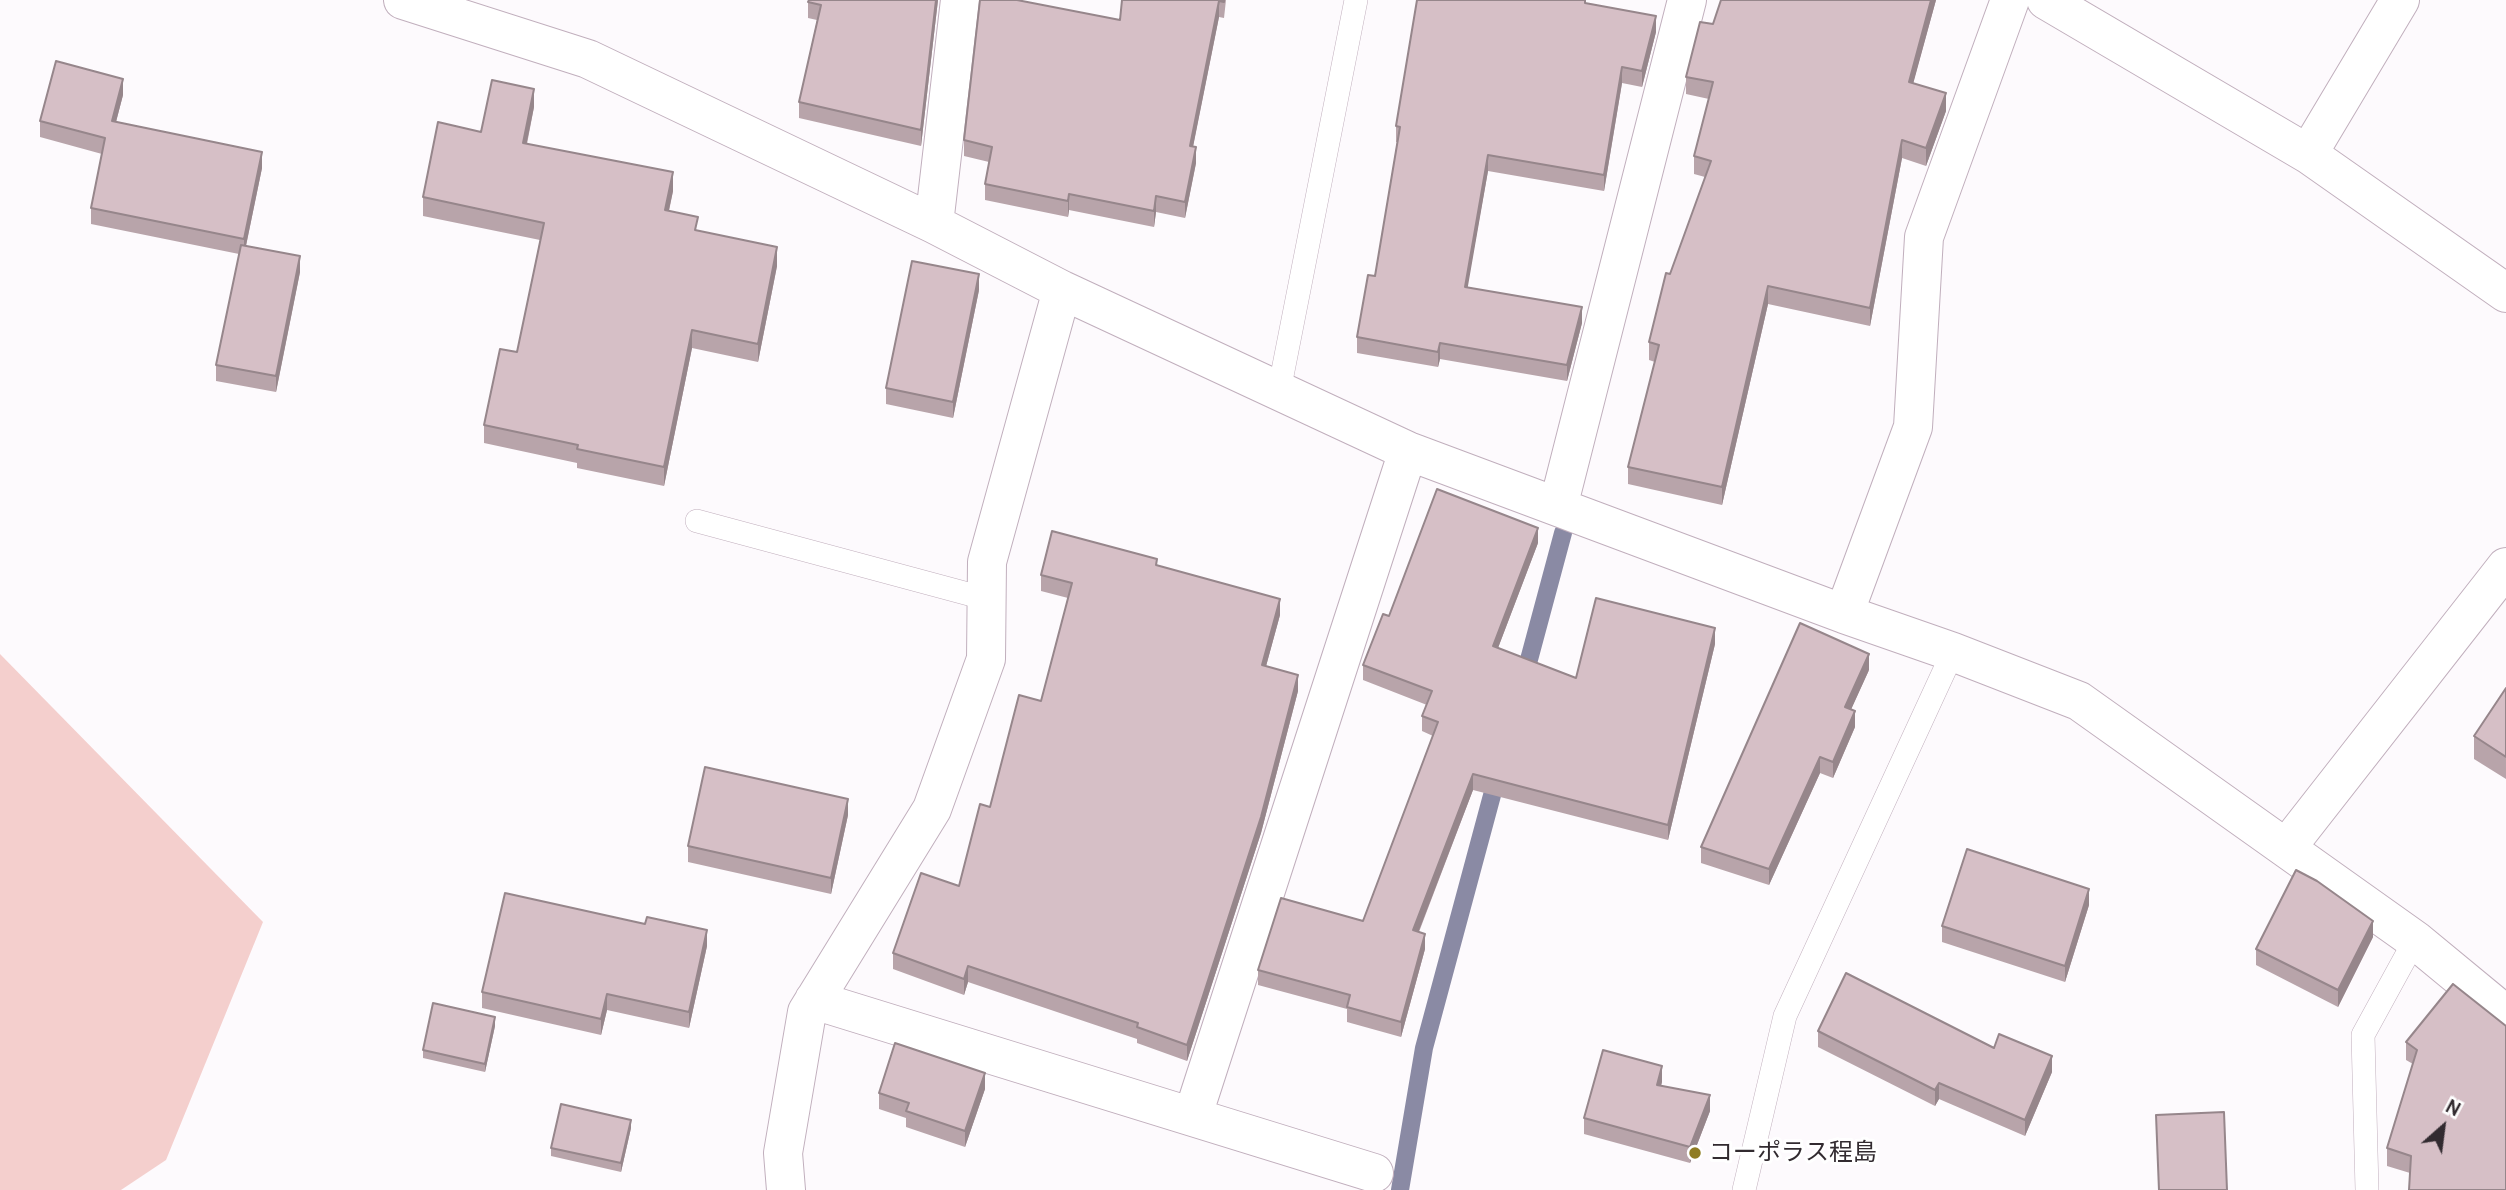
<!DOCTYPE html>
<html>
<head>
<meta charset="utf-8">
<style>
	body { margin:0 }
	#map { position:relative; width:2506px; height:1190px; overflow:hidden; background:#fdfafd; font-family:Cabin,sans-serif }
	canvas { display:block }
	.north { position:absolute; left:2408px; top:1092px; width:70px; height:70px; -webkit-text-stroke:5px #fff; paint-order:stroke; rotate:28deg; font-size:19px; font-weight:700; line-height:28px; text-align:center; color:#322b30 }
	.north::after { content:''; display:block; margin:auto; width:24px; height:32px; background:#322b30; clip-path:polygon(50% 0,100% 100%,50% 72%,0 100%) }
</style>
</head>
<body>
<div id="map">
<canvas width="2506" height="1190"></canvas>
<div class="north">N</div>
</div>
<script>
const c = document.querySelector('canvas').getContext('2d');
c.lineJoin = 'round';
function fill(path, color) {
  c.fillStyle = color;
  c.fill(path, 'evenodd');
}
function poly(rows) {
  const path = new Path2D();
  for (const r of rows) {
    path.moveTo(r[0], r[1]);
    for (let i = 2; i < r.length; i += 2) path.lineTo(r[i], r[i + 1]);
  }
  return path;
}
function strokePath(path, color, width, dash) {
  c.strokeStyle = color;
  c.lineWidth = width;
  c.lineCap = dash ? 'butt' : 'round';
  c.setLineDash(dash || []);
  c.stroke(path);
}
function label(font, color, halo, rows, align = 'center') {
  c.font = font + ' Cabin,"Noto Sans JP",sans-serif';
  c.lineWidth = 6;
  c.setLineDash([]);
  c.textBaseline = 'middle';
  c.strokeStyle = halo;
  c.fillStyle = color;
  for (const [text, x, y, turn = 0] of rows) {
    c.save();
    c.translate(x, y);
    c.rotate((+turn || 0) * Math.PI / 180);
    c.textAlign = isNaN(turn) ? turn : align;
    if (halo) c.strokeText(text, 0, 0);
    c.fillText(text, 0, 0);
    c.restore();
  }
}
fill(poly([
	[0,654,263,922,166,1160,121,1190,0,1190]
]), '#f4cfcd');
strokePath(poly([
	[1523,682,1563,533],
	[1400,1190,1424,1048,1498,773]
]), '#8a8aa4', 18);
const lane = poly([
	[1279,391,1356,0],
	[697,521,987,599],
	[1744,1190,1785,1016,1953,652],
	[2367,1190,2363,1035,2415,940]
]);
const street = poly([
	[403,0,588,59,934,224,1062,290,1408,451,1844,614,1953,652,2079,701,2415,940,2506,1015],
	[2046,0,2308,154,2506,293],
	[2308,154,2400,0],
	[934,224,960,0],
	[1558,507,1687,0],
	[1844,614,1913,427,1924,237,2010,0],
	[2287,847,2506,567],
	[814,1000,1374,1173],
	[1193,1115,1408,451],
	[786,1190,783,1153,807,1012,932,809,986,659,987,562,1062,290]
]);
strokePath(lane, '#c1afbd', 24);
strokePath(street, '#c1afbd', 40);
strokePath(lane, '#fff', 23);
strokePath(street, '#fff', 38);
fill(poly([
	[938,0,921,146,799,118,799,102,817,20,808,18,808,2],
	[1122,0,1226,0,1224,18,1219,17,1193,146,1196,163,1185,218,1156,212,1154,227,1069,210,1068,217,985,200,985,184,989,162,964,156,964,140,1120,20],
	[1586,0,1586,3,1656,32,1642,87,1622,83,1604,191,1488,171,1467,287,1582,323,1567,381,1440,359,1438,367,1357,353,1357,337,1375,276,1397,142,1396,142,1396,126],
	[1936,0,1913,83,1946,111,1926,166,1902,158,1870,326,1768,304,1722,505,1628,484,1628,467,1655,362,1649,360,1649,342,1670,274,1705,177,1694,174,1694,156,1709,99,1686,94,1686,77,1713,24],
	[123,95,116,122,262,168,246,246,300,272,276,392,216,381,216,365,239,254,91,224,91,208,102,154,40,137,40,121],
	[534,107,527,144,673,191,669,211,698,231,777,266,758,362,692,348,664,486,577,468,577,463,484,443,484,425,517,352,540,240,423,216,423,197,481,132],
	[979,290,953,418,886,404,886,388],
	[1538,543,1498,648,1576,678,1715,644,1668,840,1473,790,1419,932,1425,949,1401,1037,1347,1022,1347,1009,1258,985,1258,970,1363,921,1433,736,1422,731,1422,716,1427,705,1363,680,1363,665,1389,616],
	[1157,566,1280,615,1266,666,1298,691,1261,833,1187,1061,1137,1043,1137,1039,968,982,964,995,893,969,893,953,959,886,990,807,1041,701,1068,598,1041,591,1041,575],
	[1869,670,1851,709,1855,727,1833,778,1820,773,1769,885,1701,863,1701,847],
	[2506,688,2506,779,2474,759,2474,736],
	[848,815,831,894,688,862,688,846],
	[2089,905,2065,982,1942,942,1942,926],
	[2373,937,2338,1007,2256,965,2256,949],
	[707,946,689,1028,607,1010,601,1035,482,1008,482,992],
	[2453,984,2410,1173,2387,1166,2387,1148,2413,1064,2406,1060,2406,1042],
	[495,1026,485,1072,423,1058,423,1050],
	[1818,1031,1994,1048,2052,1072,2025,1136,1939,1099,1935,1106,1818,1047],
	[1662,1082,1661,1085,1710,1111,1690,1163,1584,1134,1584,1118],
	[985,1089,965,1147,906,1127,906,1118,879,1109,879,1093],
	[631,1128,621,1172,551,1156,551,1148]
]), '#b8a4aa');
fill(poly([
	[936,0,938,0,921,146,921,130],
	[1931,0,1936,0,1909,99,1909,82],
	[1219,1,1219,17,1190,162,1190,146],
	[1656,16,1656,32,1642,87,1642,71],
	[1622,67,1622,83,1604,191,1604,175],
	[123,79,123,95,112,137,112,121],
	[534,89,534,107,523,161,523,143],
	[1946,93,1946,111,1926,166,1926,148],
	[1902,140,1902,158,1870,326,1870,308],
	[1196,147,1196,163,1185,218,1185,202],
	[262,152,262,168,244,255,244,239],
	[1488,155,1488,171,1465,303,1465,287],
	[673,172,673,191,665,228,665,210],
	[1069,194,1069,210,1068,217,1068,201],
	[1156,196,1156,212,1154,227,1154,211],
	[777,247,777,266,758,362,758,344],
	[300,256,300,272,276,392,276,376],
	[979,274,979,290,953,418,953,402],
	[1768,286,1768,304,1722,505,1722,487],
	[1582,307,1582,323,1567,381,1567,365],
	[692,330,692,348,664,486,664,467],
	[1440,343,1440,359,1438,367,1438,352],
	[1538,528,1538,543,1493,661,1493,646],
	[1280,599,1280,615,1262,681,1262,665],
	[1715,628,1715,644,1668,840,1668,825],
	[1869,654,1869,670,1845,723,1845,707],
	[1298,675,1298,691,1261,833,1187,1061,1187,1045],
	[1855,711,1855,727,1833,778,1833,762],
	[1820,757,1820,773,1769,885,1769,869],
	[1473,774,1473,790,1413,946,1413,930],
	[848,799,848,815,831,894,831,878],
	[2089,889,2089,905,2065,982,2065,966],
	[2373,921,2373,937,2338,1007,2338,990],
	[707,930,707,946,689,1028,689,1012],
	[1425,934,1425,949,1401,1037,1401,1022],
	[968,966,968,982,964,995,964,979],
	[607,994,607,1010,601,1035,601,1019],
	[495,1017,495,1026,485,1072,485,1064],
	[2052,1056,2052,1072,2025,1136,2025,1120],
	[1662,1066,1662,1082,1657,1101,1657,1085],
	[985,1073,985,1089,965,1147,965,1131],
	[1939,1083,1939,1099,1935,1106,1935,1090],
	[1710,1095,1710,1111,1690,1163,1690,1147],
	[631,1120,631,1128,621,1172,621,1163]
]), '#96868b');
const building = poly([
	[809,0,936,0,921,130,799,102,821,5,808,2,809,0],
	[980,0,1017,0,1120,20,1122,0,1224,0,1224,2,1219,1,1190,146,1196,147,1185,202,1156,196,1154,211,1069,194,1068,201,985,184,992,147,964,140,980,0],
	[1417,0,1585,0,1585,3,1656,16,1642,71,1622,67,1604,175,1488,155,1465,287,1582,307,1567,365,1440,343,1438,352,1357,337,1368,275,1375,276,1400,127,1396,126,1417,0],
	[1721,0,1931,0,1909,82,1946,93,1926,148,1902,140,1870,308,1768,286,1722,487,1628,467,1659,345,1649,342,1666,273,1670,274,1711,161,1694,156,1713,82,1686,77,1700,22,1713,24,1721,0],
	[56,61,123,79,112,121,262,152,244,239,91,208,105,138,40,121,56,61],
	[492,80,534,89,523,143,673,172,665,210,698,217,695,230,777,247,758,344,692,330,664,467,577,449,578,445,484,425,500,349,517,352,544,223,423,197,438,122,481,132,492,80],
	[241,245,300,256,276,376,216,365,241,245],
	[912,261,979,274,953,402,886,388,912,261],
	[1437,489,1538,528,1493,646,1576,678,1596,598,1715,628,1668,825,1473,774,1413,930,1425,934,1401,1022,1347,1007,1350,995,1258,970,1281,898,1363,921,1438,722,1422,716,1432,691,1363,665,1383,614,1389,616,1437,489],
	[1052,531,1157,559,1156,565,1280,599,1262,665,1298,675,1261,817,1187,1045,1137,1027,1138,1023,968,966,964,979,893,953,921,873,959,886,980,804,990,807,1019,695,1041,701,1072,583,1041,575,1052,531],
	[1800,623,1869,654,1845,707,1855,711,1833,762,1820,757,1769,869,1701,847,1800,623],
	[2506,688,2506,757,2474,736,2506,688],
	[705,767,848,799,831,878,688,846,705,767],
	[1967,849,2089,889,2065,966,1942,926,1967,849],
	[2296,870,2317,881,2373,921,2338,990,2256,949,2296,870],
	[505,893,645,924,647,917,707,930,689,1012,607,994,601,1019,482,992,505,893],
	[1846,973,1994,1048,1999,1034,2052,1056,2025,1120,1939,1083,1935,1090,1818,1031,1846,973],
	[2453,984,2506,1026,2506,1190,2409,1190,2411,1156,2387,1148,2417,1050,2406,1042,2453,984],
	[433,1003,495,1017,485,1064,423,1050,433,1003],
	[895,1043,985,1073,965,1131,906,1111,909,1103,879,1093,895,1043],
	[1603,1050,1662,1066,1657,1085,1710,1095,1690,1147,1584,1118,1603,1050],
	[561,1104,631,1120,621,1163,551,1148,561,1104],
	[2224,1112,2227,1190,2159,1190,2156,1115,2224,1112]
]);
fill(building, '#d6bfc6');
strokePath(building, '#96868b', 2);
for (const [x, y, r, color] of [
	[1695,1153,7,"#8f7c23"]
]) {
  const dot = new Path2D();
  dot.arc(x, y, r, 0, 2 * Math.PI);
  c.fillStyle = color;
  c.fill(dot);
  strokePath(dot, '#fff', 2.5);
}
label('24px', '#322b30', '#fff', [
	["コーポラス程島",1709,1153]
], 'left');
</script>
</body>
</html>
